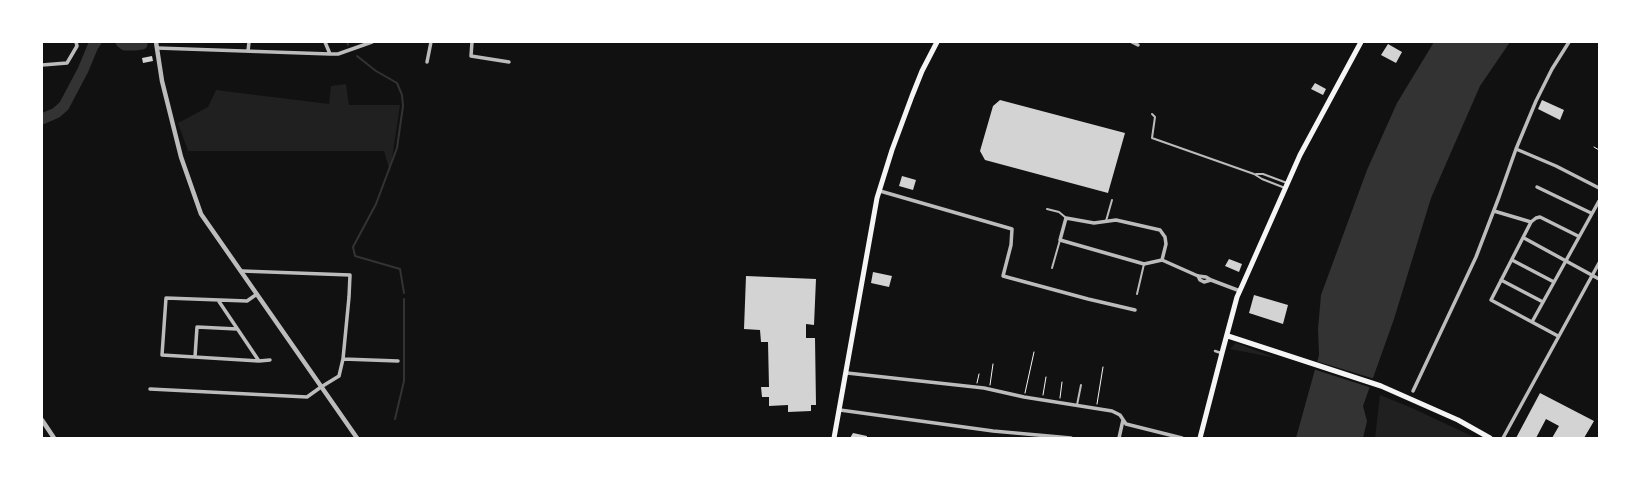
<!DOCTYPE html>
<html>
<head>
<meta charset="utf-8">
<style>
	body { margin:0 }
	#map { position:relative; width:1641px; height:480px; overflow:hidden; background:#111; font-family:Mulish,sans-serif }
	canvas { display:block }
	.frame { position:absolute; inset:0; border:43px solid #fff; pointer-events:none }
</style>
</head>
<body>
<div id="map">
<canvas width="1641" height="480"></canvas>
<div class="frame"></div>
</div>
<script>
const c = document.querySelector('canvas').getContext('2d');
c.lineJoin = 'round';
function fill(path, color) {
  c.fillStyle = color;
  c.fill(path, 'evenodd');
}
function poly(rows) {
  const path = new Path2D();
  for (const r of rows) {
    path.moveTo(r[0], r[1]);
    for (let i = 2; i < r.length; i += 2) path.lineTo(r[i], r[i + 1]);
  }
  return path;
}
function strokePath(path, color, width, dash) {
  c.strokeStyle = color;
  c.lineWidth = width;
  c.lineCap = dash ? 'butt' : 'round';
  c.setLineDash(dash || []);
  c.stroke(path);
}
fill(poly([
	[346,84,349,105,400,105,390,172,384,151,188,151,178,123,208,107,216,90,329,104,331,86],
	[1236,343,1276,358,1230,349],
	[1380,395,1412,408,1476,438,1375,438]
]), '#202020');
fill(poly([
	[1434,42,1510,42,1480,86,1431,198,1394,319,1363,406,1367,421,1363,438,1296,438,1319,355,1318,329,1321,295,1367,170,1397,103]
]), '#333');
fill(poly([
	[1316,361,1375,379,1372,388,1313,369]
]), '#111');
strokePath(poly([
	[347,42,348,45],
	[357,56,376,71,397,83,402,95,403,106,397,148,376,204,353,247,355,256,400,269,404,293],
	[395,419,404,381,404,299]
]), '#333', 2);
strokePath(poly([
	[121,42,125,45,135,45,142,44,142,42],
	[42,119,56,113,64,106,83,70,93,46,96,42]
]), '#333', 11);
fill(poly([
	[1388,44,1402,52,1396,63,1381,55],
	[152,56,153,61,143,63,142,58],
	[1315,83,1326,89,1323,95,1311,89],
	[1000,100,1125,133,1108,193,985,160,980,151,993,106],
	[1542,100,1564,110,1560,120,1538,109],
	[902,176,916,180,913,190,899,186],
	[1229,259,1242,264,1239,272,1225,266],
	[873,272,892,276,889,287,871,283],
	[746,276,816,279,814,325,806,324,806,338,815,338,816,405,811,405,811,411,788,412,788,405,769,406,769,397,762,397,761,387,769,387,768,342,761,342,760,330,744,329],
	[1254,295,1288,305,1283,324,1249,313],
	[1540,393,1594,421,1584,438,1552,438,1559,426,1546,419,1536,438,1516,438],
	[853,433,867,436,867,438,850,438]
]), '#d3d3d3');
strokePath(poly([
	[1594,147,1599,150],
	[977,383,979,374],
	[990,385,993,364],
	[1025,393,1034,352],
	[1043,395,1046,377],
	[1060,398,1062,382],
	[1097,404,1103,367]
]), '#f5f5f5', 1);
strokePath(poly([
	[1152,114,1155,117,1152,138,1254,174,1262,179,1285,188],
	[1256,174,1263,174,1287,183],
	[1047,209,1059,212,1065,217],
	[1106,221,1112,200],
	[1052,268,1060,240],
	[1137,294,1144,264],
	[1077,405,1081,385]
]), '#bcbcbc', 2);
strokePath(poly([
	[1215,351,1221,353]
]), '#bcbcbc', 2.5);
strokePath(poly([
	[325,42,330,54],
	[472,42,471,56,509,62],
	[1132,42,1138,45],
	[157,48,330,54,338,54,372,42],
	[248,51,249,42],
	[427,62,431,42],
	[42,65,67,63,77,46,76,42],
	[1516,149,1556,166,1599,188],
	[1537,187,1591,213],
	[880,191,1012,229,1011,245,1003,276,1088,299,1135,310],
	[1494,211,1531,222],
	[1524,238,1599,279],
	[1162,260,1166,244,1165,237,1160,230,1116,220,1094,223,1066,218,1060,240,1144,264,1162,260,1198,276,1206,277,1211,280,1240,291],
	[1512,260,1554,282],
	[1198,276,1200,280,1204,282,1211,280],
	[1501,280,1543,302],
	[257,294,247,301,166,298,162,355,259,361,270,360],
	[218,300,259,361],
	[1532,322,1599,201],
	[1558,336,1491,300,1531,222,1536,218,1540,217,1578,236],
	[195,357,197,327,237,329],
	[343,359,398,361],
	[847,373,984,388,1024,397,1112,411,1120,415,1126,424,1182,438],
	[150,389,307,397,321,387,339,376,343,359,349,297,350,275,242,271],
	[1413,391,1476,257,1499,197,1516,149,1536,101,1552,69,1569,42],
	[840,410,993,431,1071,438],
	[1119,438,1123,420],
	[1503,438,1599,263]
]), '#bcbcbc', 3.5);
strokePath(poly([
	[156,42,162,81,181,157,201,214,357,438],
	[42,420,54,438]
]), '#bcbcbc', 4.5);
strokePath(poly([
	[1228,336,1381,386,1458,420,1490,438],
	[834,438,877,198,892,150,912,96,922,71,937,42],
	[1200,438,1222,353,1237,297,1242,286,1300,155,1361,42]
]), '#f5f5f5', 5);
</script>
</body>
</html>
